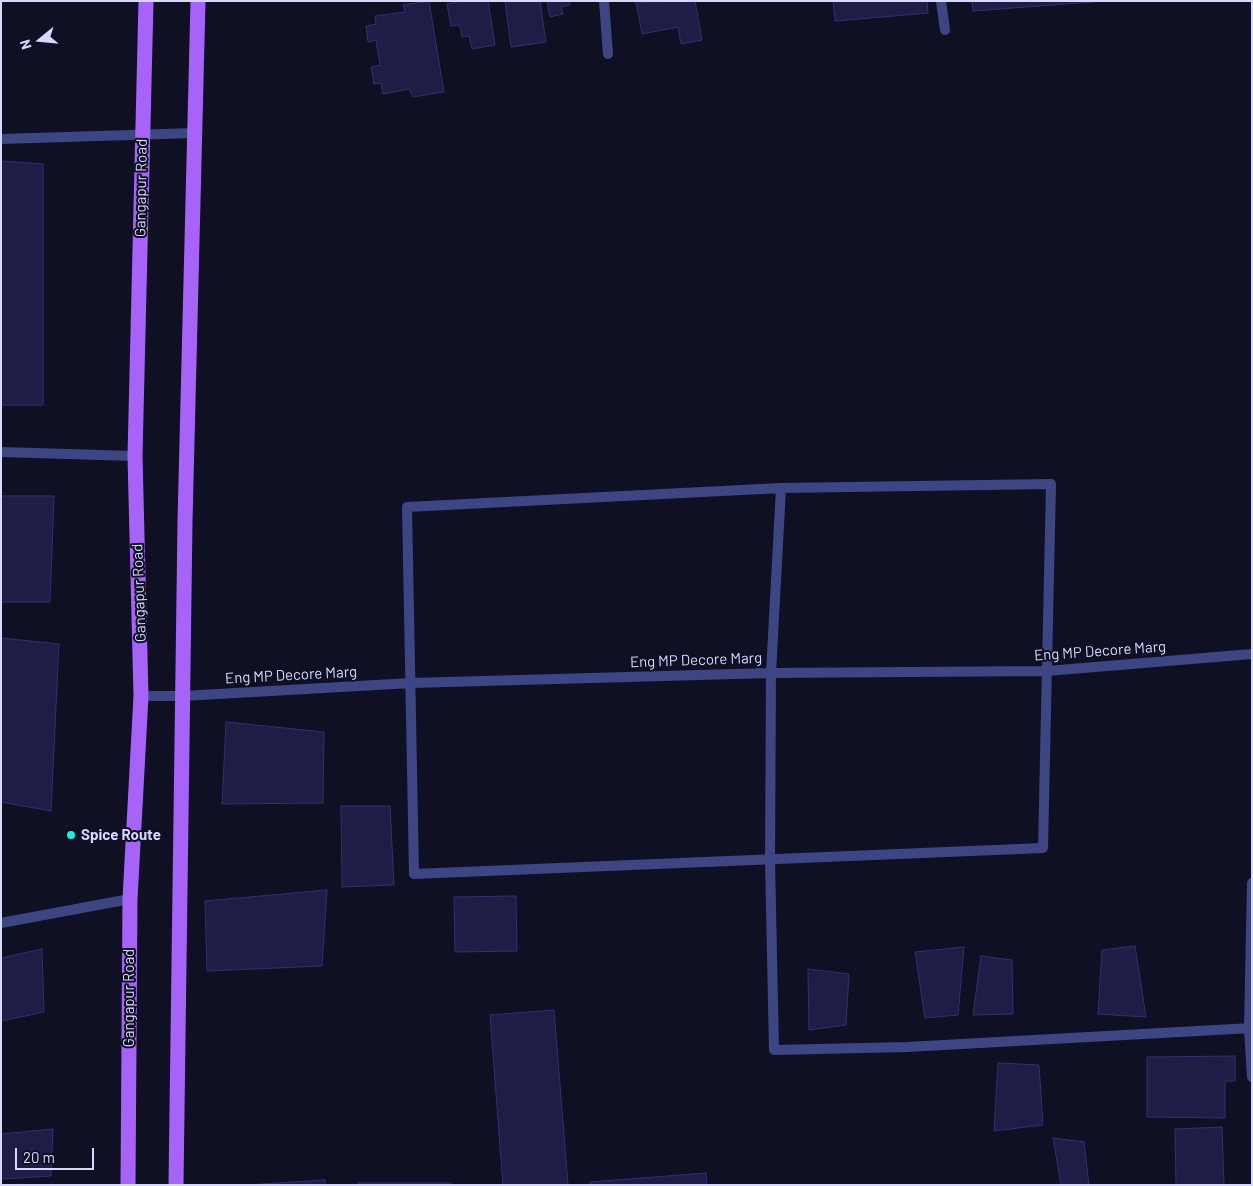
<!DOCTYPE html>
<html>
<head>
<meta charset="utf-8">
<style>
	body { margin:0 }
	#map { position:relative; width:1253px; height:1186px; overflow:hidden; background:#101025; font-family:Barlow,sans-serif }
	canvas { display:block }
	.frame { position:absolute; inset:0; border:2px solid #d6d8fd; pointer-events:none }
	.north { position:absolute; left:15px; top:15px; width:50px; height:50px; -webkit-text-stroke:4px #101025; paint-order:stroke; rotate:253deg; font-size:14px; font-weight:700; line-height:20px; text-align:center; color:#d6d8fd }
	.north::after { content:''; display:block; margin:auto; width:18px; height:22px; background:#d6d8fd; clip-path:polygon(50% 0,100% 100%,50% 72%,0 100%) }
	.scale { position:absolute; left:15px; top:1148px; width:79px; height:22px; box-sizing:border-box; border:2px solid #d6d8fd; border-top:0; padding-left:6px; font-size:15px; line-height:18px; white-space:nowrap; color:#d6d8fd; -webkit-text-stroke:4px #101025; paint-order:stroke }
</style>
</head>
<body>
<div id="map">
<canvas width="1253" height="1186"></canvas>
<div class="frame"></div>
<div class="north">N</div>
<div class="scale">20 m</div>
</div>
<script>
const c = document.querySelector('canvas').getContext('2d');
c.lineJoin = 'round';
function fill(path, color) {
  c.fillStyle = color;
  c.fill(path, 'evenodd');
}
function poly(rows) {
  const path = new Path2D();
  for (const r of rows) {
    path.moveTo(r[0], r[1]);
    for (let i = 2; i < r.length; i += 2) path.lineTo(r[i], r[i + 1]);
  }
  return path;
}
function strokePath(path, color, width, dash) {
  c.strokeStyle = color;
  c.lineWidth = width;
  c.lineCap = dash ? 'butt' : 'round';
  c.setLineDash(dash || []);
  c.stroke(path);
}
function label(font, color, halo, rows, align = 'center') {
  c.font = font + ' Barlow,sans-serif';
  c.lineWidth = 4;
  c.setLineDash([]);
  c.textBaseline = 'middle';
  c.strokeStyle = halo;
  c.fillStyle = color;
  for (const [text, x, y, turn = 0] of rows) {
    c.save();
    c.translate(x, y);
    c.rotate((+turn || 0) * Math.PI / 180);
    c.textAlign = isNaN(turn) ? turn : align;
    if (halo) c.strokeText(text, 0, 0);
    c.fillText(text, 0, 0);
    c.restore();
  }
}
const building = poly([
	[429,1,444,92,413,97,409,89,383,94,381,83,374,84,371,67,380,65,376,40,368,42,366,26,376,24,375,16,405,12,403,5,429,1],
	[462,1,488,1,495,45,472,49,469,36,462,37,460,25,451,26,447,4,462,1],
	[505,1,540,1,546,42,511,47,505,1],
	[547,1,569,1,570,5,561,7,563,14,550,17,547,1],
	[695,1,702,40,681,44,678,27,642,34,636,2,695,1],
	[833,1,927,1,928,13,835,21,833,1],
	[972,1,1106,1,973,11,972,1],
	[1,161,43,164,43,405,1,405,1,161],
	[1,496,54,496,50,602,1,602,1,496],
	[1,638,59,644,51,811,1,802,1,638],
	[226,722,324,732,323,803,222,804,226,722],
	[341,806,390,806,394,885,342,887,341,806],
	[327,890,322,966,207,971,205,901,327,890],
	[516,896,517,951,455,952,454,897,516,896],
	[1135,946,1146,1017,1098,1014,1102,950,1135,946],
	[964,947,958,1015,925,1018,915,952,964,947],
	[42,949,44,1012,1,1021,1,958,42,949],
	[981,956,1012,960,1013,1014,973,1015,981,956],
	[808,969,849,974,846,1025,809,1030,808,969],
	[554,1010,568,1185,503,1185,490,1015,554,1010],
	[1235,1056,1235,1081,1225,1081,1225,1118,1147,1117,1147,1057,1235,1056],
	[998,1063,1039,1065,1043,1125,994,1131,998,1063],
	[1222,1127,1224,1185,1176,1185,1175,1129,1222,1127],
	[53,1129,51,1176,1,1179,1,1134,53,1129],
	[1053,1138,1084,1142,1089,1185,1061,1185,1053,1138],
	[706,1173,707,1185,590,1185,590,1182,706,1173],
	[325,1180,325,1185,246,1185,325,1180],
	[358,1183,451,1183,451,1185,358,1185,358,1183]
]);
fill(building, '#1f1d46');
strokePath(building, '#323070', 1);
strokePath(poly([
	[604,1,608,54],
	[941,1,945,30],
	[1,139,195,133],
	[1,452,135,456],
	[1051,484,1043,848,414,874,407,507,781,488,1051,484],
	[781,488,771,673,770,860,774,1050,907,1047,1252,1028],
	[141,696,183,696,411,683,771,673,1047,671,1252,654],
	[1252,883,1249,1029,1252,1077],
	[1,923,130,899]
]), '#3d4682', 10);
strokePath(poly([
	[128,1185,130,899,141,696,135,456,146,1],
	[176,1185,185,521,198,1]
]), '#a763f8', 15);
for (const [x, y, r, color] of [
	[71,835,5,"#0cf4e5"]
]) {
  const dot = new Path2D();
  dot.arc(x, y, r, 0, 2 * Math.PI);
  c.fillStyle = color;
  c.fill(dot);
  strokePath(dot, '#101025', 2);
}
label('15px', '#d6d8fd', '#101025', [
	["Gangapur Road",141,188,-89],
	["Gangapur Road",139,593,-92],
	["Eng MP Decore Marg",1100,651,-4],
	["Eng MP Decore Marg",696,660,-2],
	["Eng MP Decore Marg",291,675,-3],
	["Gangapur Road",129,998,-90]
]);
label('bold 15px', '#d6d8fd', '#101025', [
	["Spice Route",81,835]
], 'left');
</script>
</body>
</html>
